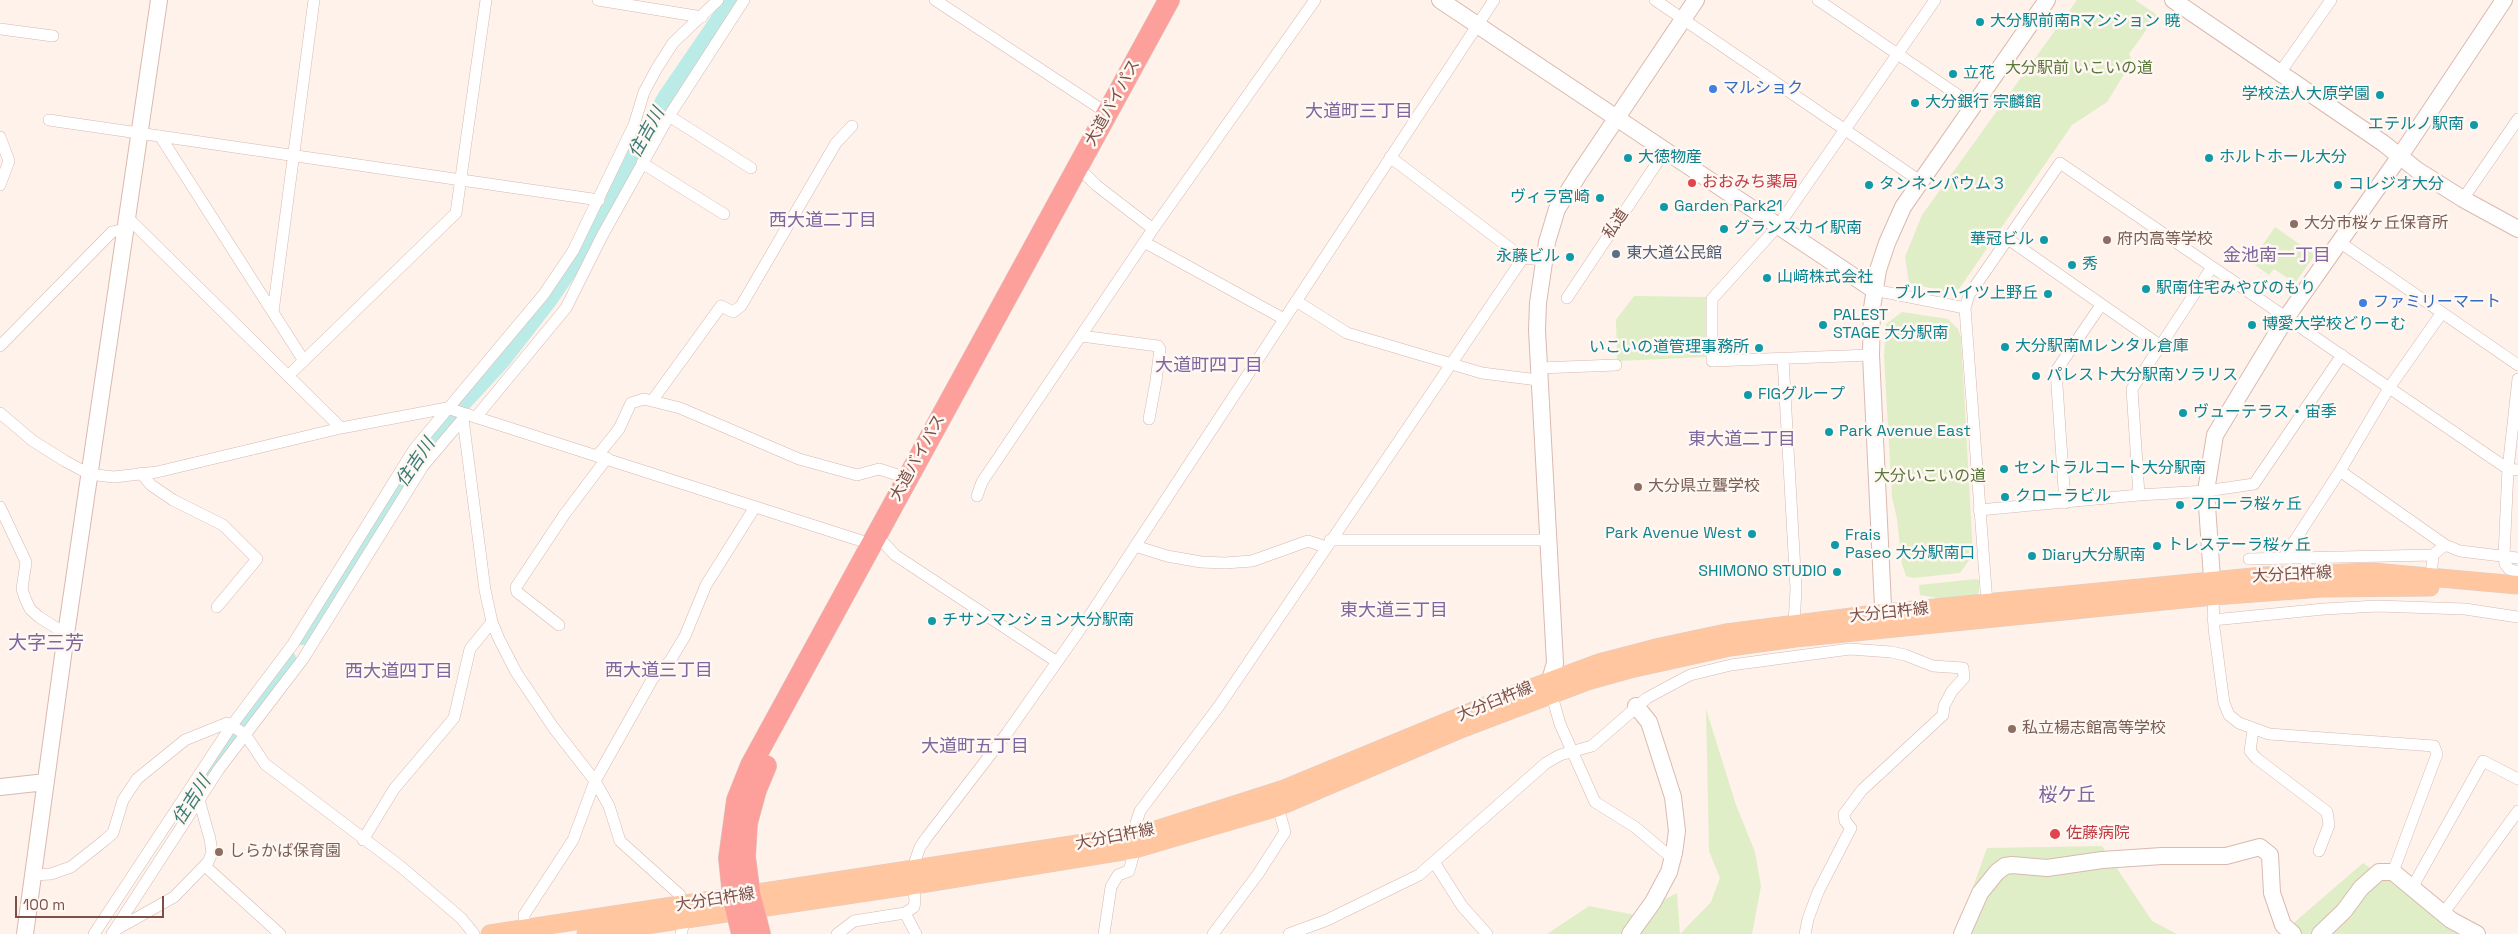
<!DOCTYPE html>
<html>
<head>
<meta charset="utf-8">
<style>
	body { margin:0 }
	#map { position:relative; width:2518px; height:934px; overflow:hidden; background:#fef2ea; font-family:"Space Grotesk",sans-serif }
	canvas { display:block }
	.scale { position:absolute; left:15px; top:896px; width:149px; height:22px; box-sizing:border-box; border:2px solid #7c5049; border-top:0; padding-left:6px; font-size:15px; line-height:18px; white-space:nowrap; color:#7c5049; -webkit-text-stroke:4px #fff7f2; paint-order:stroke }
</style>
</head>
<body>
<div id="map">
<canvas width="2518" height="934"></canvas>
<div class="scale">100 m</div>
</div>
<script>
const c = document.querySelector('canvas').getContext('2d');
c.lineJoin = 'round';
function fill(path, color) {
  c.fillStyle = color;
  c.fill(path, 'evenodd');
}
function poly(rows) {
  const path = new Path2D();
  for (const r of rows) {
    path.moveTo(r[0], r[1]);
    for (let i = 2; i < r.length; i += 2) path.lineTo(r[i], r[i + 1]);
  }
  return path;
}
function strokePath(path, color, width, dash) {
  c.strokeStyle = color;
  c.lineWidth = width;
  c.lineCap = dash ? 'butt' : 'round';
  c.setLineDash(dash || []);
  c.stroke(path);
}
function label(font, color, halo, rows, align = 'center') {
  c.font = font + ' "Space Grotesk","Noto Sans JP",sans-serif';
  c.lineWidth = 5;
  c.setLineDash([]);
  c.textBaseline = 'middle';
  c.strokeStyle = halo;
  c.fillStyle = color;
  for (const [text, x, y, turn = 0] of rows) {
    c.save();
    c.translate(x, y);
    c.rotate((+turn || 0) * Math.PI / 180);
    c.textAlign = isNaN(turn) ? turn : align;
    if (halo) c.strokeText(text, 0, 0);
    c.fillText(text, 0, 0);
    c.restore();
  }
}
fill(poly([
	[2077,0,2135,0,2157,15,2129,54,2131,58,2126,70,2128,68,2107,102,2072,125,1959,289,1947,292,1909,283,1905,257,1922,215],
	[2275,227,2315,255,2295,283,2274,269,2269,275,2251,262],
	[1634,296,1706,297,1708,357,1617,361,1616,320],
	[1902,312,1948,319,1958,329,1961,337,1973,555,1960,573,1913,578,1906,576,1902,564,1897,519,1892,497,1884,357,1886,324],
	[1977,579,1979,581,1979,592,1975,596,1945,599,1920,595,1919,585],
	[1706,709,1736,805,1755,852,1761,886,1752,934,1547,934,1589,906,1635,915,1677,893,1680,934,1711,902,1720,878,1709,851],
	[2102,846,2152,921,2177,934,1956,934,1987,848],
	[2363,863,2469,934,2281,934]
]), '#dfeec6');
strokePath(poly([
	[303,636,399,492,414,463,443,424,501,361,549,299,584,248,666,98,733,0],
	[204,783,287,659]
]), '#bbebe7', 18);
const street = poly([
	[598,0,702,17],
	[935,0,1107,113],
	[1655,0,1920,181],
	[1818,0,1974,106],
	[0,29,53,36],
	[2279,74,2331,0],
	[669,116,751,168],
	[49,120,599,200],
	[160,136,304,361],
	[0,137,9,161,0,185],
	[1390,157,1523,258],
	[642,163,724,214],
	[1086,175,1096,185,1153,229],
	[2463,199,2518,119],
	[126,216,341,428],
	[2008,239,2161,346],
	[2338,241,2518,365],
	[1144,242,1284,319],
	[1874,290,1965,308],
	[1567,298,1665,151],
	[1296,301,1347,333,1482,373,1538,380],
	[273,312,314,0],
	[1081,336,1158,346,1160,349,1156,381,1149,419],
	[0,346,112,232,125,229],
	[1871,355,1712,361,1712,299,1778,226,1935,0],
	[1783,359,1796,589,1794,624],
	[1539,368,1616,365],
	[288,376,456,213,486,0],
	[2518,379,2508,469,2504,556,2505,564,2509,569,2518,572],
	[652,401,721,306,733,312,741,306,836,143,852,126],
	[0,413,33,441,65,461,89,474,114,477,157,472,341,428,447,408,871,544,884,543,895,555,1057,662],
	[476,417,566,308,602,236,669,116,744,0],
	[463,419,485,590,492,622,499,639,516,672,553,727,595,781,609,806,620,841,680,895,685,919,681,934],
	[598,455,619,429,631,403,644,399,680,408,799,459,857,475,879,469,907,478],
	[2340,471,2445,545,2460,551,2518,558],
	[141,473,151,485,173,500,223,525,257,559,217,607],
	[2139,495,2132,389,2212,267],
	[977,496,982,482,1153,229,1315,0],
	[2065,503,2056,371,2101,305],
	[0,507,26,562,22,589,25,598,30,609,39,617,66,634],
	[1979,510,2139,495,2206,491,2254,484,2342,355],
	[1330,540,1550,540],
	[1135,546,1167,556,1201,562,1225,563,1252,561,1308,541,1326,547],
	[2284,557,2340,471,2389,388,2441,314],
	[2249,559,2433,555,2445,545],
	[2431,576,2433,555],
	[2213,596,2214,628,2224,703,2229,715,2239,723,2269,734,2434,746,2437,754,2393,872],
	[1987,603,1965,308,1969,295,2060,163,2508,469,2518,470],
	[2213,620,2324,609,2377,606,2465,609,2518,617],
	[559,625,517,592,516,587,564,515,607,458],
	[1550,689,1560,724,1595,802,1635,827,1673,859],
	[2253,730,2250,751,2256,758,2327,812,2329,825,2319,851],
	[363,840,394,789,454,718,470,649,492,622],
	[1434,862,1462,906,1487,934],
	[205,866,280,934],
	[33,875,51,874,71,867,105,840,113,833,123,800,137,779,185,740,227,723,245,734,265,764,400,866,461,918,474,934],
	[2413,886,2483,761,2518,779],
	[905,913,916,934],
	[2443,914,2518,811],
	[117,929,174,897,208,862,212,853,210,839,199,800],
	[94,934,232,725,293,644,415,448,544,294,573,251,634,125,644,92,657,68,673,43,718,0],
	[112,934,219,769,303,659,423,466,467,414],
	[525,934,524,915,573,840,595,781,653,678,670,661,685,636,706,585,755,507],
	[837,934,854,921,905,913,914,907,915,901,912,870,920,847,927,837,1007,733,1088,618,1494,0],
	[1104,934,1111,887,1118,875,1129,871,1135,849,1136,823,1140,811,1219,706,1523,258,1544,260],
	[1213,934,1258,874,1285,832,1278,807],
	[1289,934,1327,920,1419,875,1546,763,1560,755,1592,746,1647,698,1690,675,1731,665,1850,649,1891,652,1905,655,1933,666,1963,668,1964,678,1952,691,1944,706,1943,715,1862,790,1844,814,1845,821,1851,828,1818,892,1808,919,1805,934]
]);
const secondary = poly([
	[1440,0,1874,290],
	[2173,0,2383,143,2417,170,2463,199,2518,229],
	[2213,593,2206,491,2215,435,2286,318,2400,156,2504,0],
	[1884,627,1871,355,1872,308,1878,270,1887,243,1903,207,2047,0],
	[1550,680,1555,663,1537,330,1538,303,1547,242,1557,209,1579,174,1696,0],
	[0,787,46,782],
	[25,934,66,634,159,0],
	[1630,934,1653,902,1669,872,1674,853,1677,831,1673,797,1649,722,1636,706],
	[1962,934,1980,893,1997,872,2005,866,2012,865,2047,868,2102,860,2162,856,2226,856,2260,847,2270,855,2272,893,2283,925,2293,934],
	[2320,934,2344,911,2361,888,2379,872,2393,872,2451,920,2477,934]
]);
const primary = poly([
	[490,934,1143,834,1284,789,1502,699,1599,663,1660,647,1726,633,1883,613,2263,576,2373,572,2518,585],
	[586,934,914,885,1135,849,1278,807,1463,728,1587,681,1630,669,1730,647,1795,638,2213,596,2322,588,2430,587]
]);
const highway = poly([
	[742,934,733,897,729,858,737,800,751,765,1169,0],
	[760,934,750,895,745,857,747,823,756,790,766,766]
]);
strokePath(street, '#d5b8b0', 12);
strokePath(secondary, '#dab9af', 18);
strokePath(primary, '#dacecc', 19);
strokePath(highway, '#dacecc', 22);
strokePath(street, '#fff', 11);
strokePath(secondary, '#fff', 16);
strokePath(primary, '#ffc6a0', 18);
strokePath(highway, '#fda09c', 21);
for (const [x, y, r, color] of [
	[1980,22,5,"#0f9aa8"],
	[1953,74,5,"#0f9aa8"],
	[1713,89,5,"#3f7fe0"],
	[2380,95,5,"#0f9aa8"],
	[1915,103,5,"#0f9aa8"],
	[2474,125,5,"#0f9aa8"],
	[1628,158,5,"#0f9aa8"],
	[2209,158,5,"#0f9aa8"],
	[1692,183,5,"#e0444e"],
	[1869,185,5,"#0f9aa8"],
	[2338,185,5,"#0f9aa8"],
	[1600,198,5,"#0f9aa8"],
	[1664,207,5,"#0f9aa8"],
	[2294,224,5,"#8d6e63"],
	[1724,229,5,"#0f9aa8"],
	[2044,240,5,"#0f9aa8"],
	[2107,240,5,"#8d6e63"],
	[1616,254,5,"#5c6f8a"],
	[1570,257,5,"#0f9aa8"],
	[2072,265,5,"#0f9aa8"],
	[1767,278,5,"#0f9aa8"],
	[2146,289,5,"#0f9aa8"],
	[2048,294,5,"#0f9aa8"],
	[2363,303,5,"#3f7fe0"],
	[1823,325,5,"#0f9aa8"],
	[2252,325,5,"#0f9aa8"],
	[2005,347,5,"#0f9aa8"],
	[1759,348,5,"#0f9aa8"],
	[2036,376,5,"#0f9aa8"],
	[1748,395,5,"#0f9aa8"],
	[2183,413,5,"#0f9aa8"],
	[1829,432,5,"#0f9aa8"],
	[2004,469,5,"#0f9aa8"],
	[1638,487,5,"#8d6e63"],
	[2005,497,5,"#0f9aa8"],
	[2180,505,5,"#0f9aa8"],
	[1752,534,5,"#0f9aa8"],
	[1835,545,5,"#0f9aa8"],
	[2157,546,5,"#0f9aa8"],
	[2032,556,5,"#0f9aa8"],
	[1837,572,5,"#0f9aa8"],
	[932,621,5,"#0f9aa8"],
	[2012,729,5,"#8d6e63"],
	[2055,834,6,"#e0444e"],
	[219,852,5,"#8d6e63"]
]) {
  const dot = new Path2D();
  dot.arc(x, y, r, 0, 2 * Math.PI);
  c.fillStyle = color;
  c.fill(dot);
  strokePath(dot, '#fff7f2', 2);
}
label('16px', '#0d838f', '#fff7f2', [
	["大分駅前南Rマンション 暁",1990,22],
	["立花",1963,74],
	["学校法人大原学園",2370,95,"right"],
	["大分銀行 宗麟館",1925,103],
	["エテルノ駅南",2464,125,"right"],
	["大徳物産",1638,158],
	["ホルトホール大分",2219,158],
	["タンネンバウム３",1879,185],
	["コレジオ大分",2348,185],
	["ヴィラ宮崎",1590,198,"right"],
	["Garden Park21",1674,207],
	["グランスカイ駅南",1734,229],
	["華冠ビル",2034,240,"right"],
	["永藤ビル",1560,257,"right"],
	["秀",2082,265],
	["山﨑株式会社",1777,278],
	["駅南住宅みやびのもり",2156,289],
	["ブルーハイツ上野丘",2038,294,"right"],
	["PALEST",1833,316],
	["STAGE 大分駅南",1833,334],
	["博愛大学校どりーむ",2262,325],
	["大分駅南Mレンタル倉庫",2015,347],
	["いこいの道管理事務所",1749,348,"right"],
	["パレスト大分駅南ソラリス",2046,376],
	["FIGグループ",1758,395],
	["ヴューテラス・宙季",2193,413],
	["Park Avenue East",1839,432],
	["セントラルコート大分駅南",2014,469],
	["クローラビル",2015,497],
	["フローラ桜ヶ丘",2190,505],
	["Park Avenue West",1742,534,"right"],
	["Frais",1845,536],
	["Paseo 大分駅南口",1845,554],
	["トレステーラ桜ヶ丘",2167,546],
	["Diary大分駅南",2042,556],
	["SHIMONO STUDIO",1827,572,"right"],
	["チサンマンション大分駅南",942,621]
], 'left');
label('16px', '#5a773b', '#fff7f2', [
	["大分駅前 いこいの道",2079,69],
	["大分いこいの道",1930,477]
]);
label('16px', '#366cbe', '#fff7f2', [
	["マルショク",1723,89],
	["ファミリーマート",2373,303]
], 'left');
label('16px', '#7c5049', '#fff7f2', [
	["大道バイパス",1113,103,-61],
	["私道",1616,224,-56],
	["大道バイパス",918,458,-61],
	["大分臼杵線",2292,575,-3],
	["大分臼杵線",1889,613,-6],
	["大分臼杵線",1495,702,-22],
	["大分臼杵線",1115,837,-11],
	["大分臼杵線",715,900,-9]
]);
label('16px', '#be3a42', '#fff7f2', [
	["おおみち薬局",1702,183],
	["佐藤病院",2066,834]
], 'left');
label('16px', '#785e54', '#fff7f2', [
	["大分市桜ヶ丘保育所",2304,224],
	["府内高等学校",2117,240],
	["大分県立聾学校",1648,487],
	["私立楊志館高等学校",2022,729],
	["しらかば保育園",229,852]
], 'left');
label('16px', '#4e5e75', '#fff7f2', [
	["東大道公民館",1626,254]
], 'left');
label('18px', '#7f669f', '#fff7f2', [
	["大道町三丁目",1359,112],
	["西大道二丁目",823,221],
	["金池南一丁目",2277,256],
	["大道町四丁目",1209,366],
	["東大道二丁目",1742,440],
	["東大道三丁目",1394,611],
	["西大道三丁目",659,671],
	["西大道四丁目",399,672],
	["大道町五丁目",975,747]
]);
label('italic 18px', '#387b77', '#fff7f2', [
	["住吉川",647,133,-61],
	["住吉川",416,463,-56],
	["住吉川",192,801,-57]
]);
label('19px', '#7f669f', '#fff7f2', [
	["大字三芳",46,644],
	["桜ケ丘",2067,796]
]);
</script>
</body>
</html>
